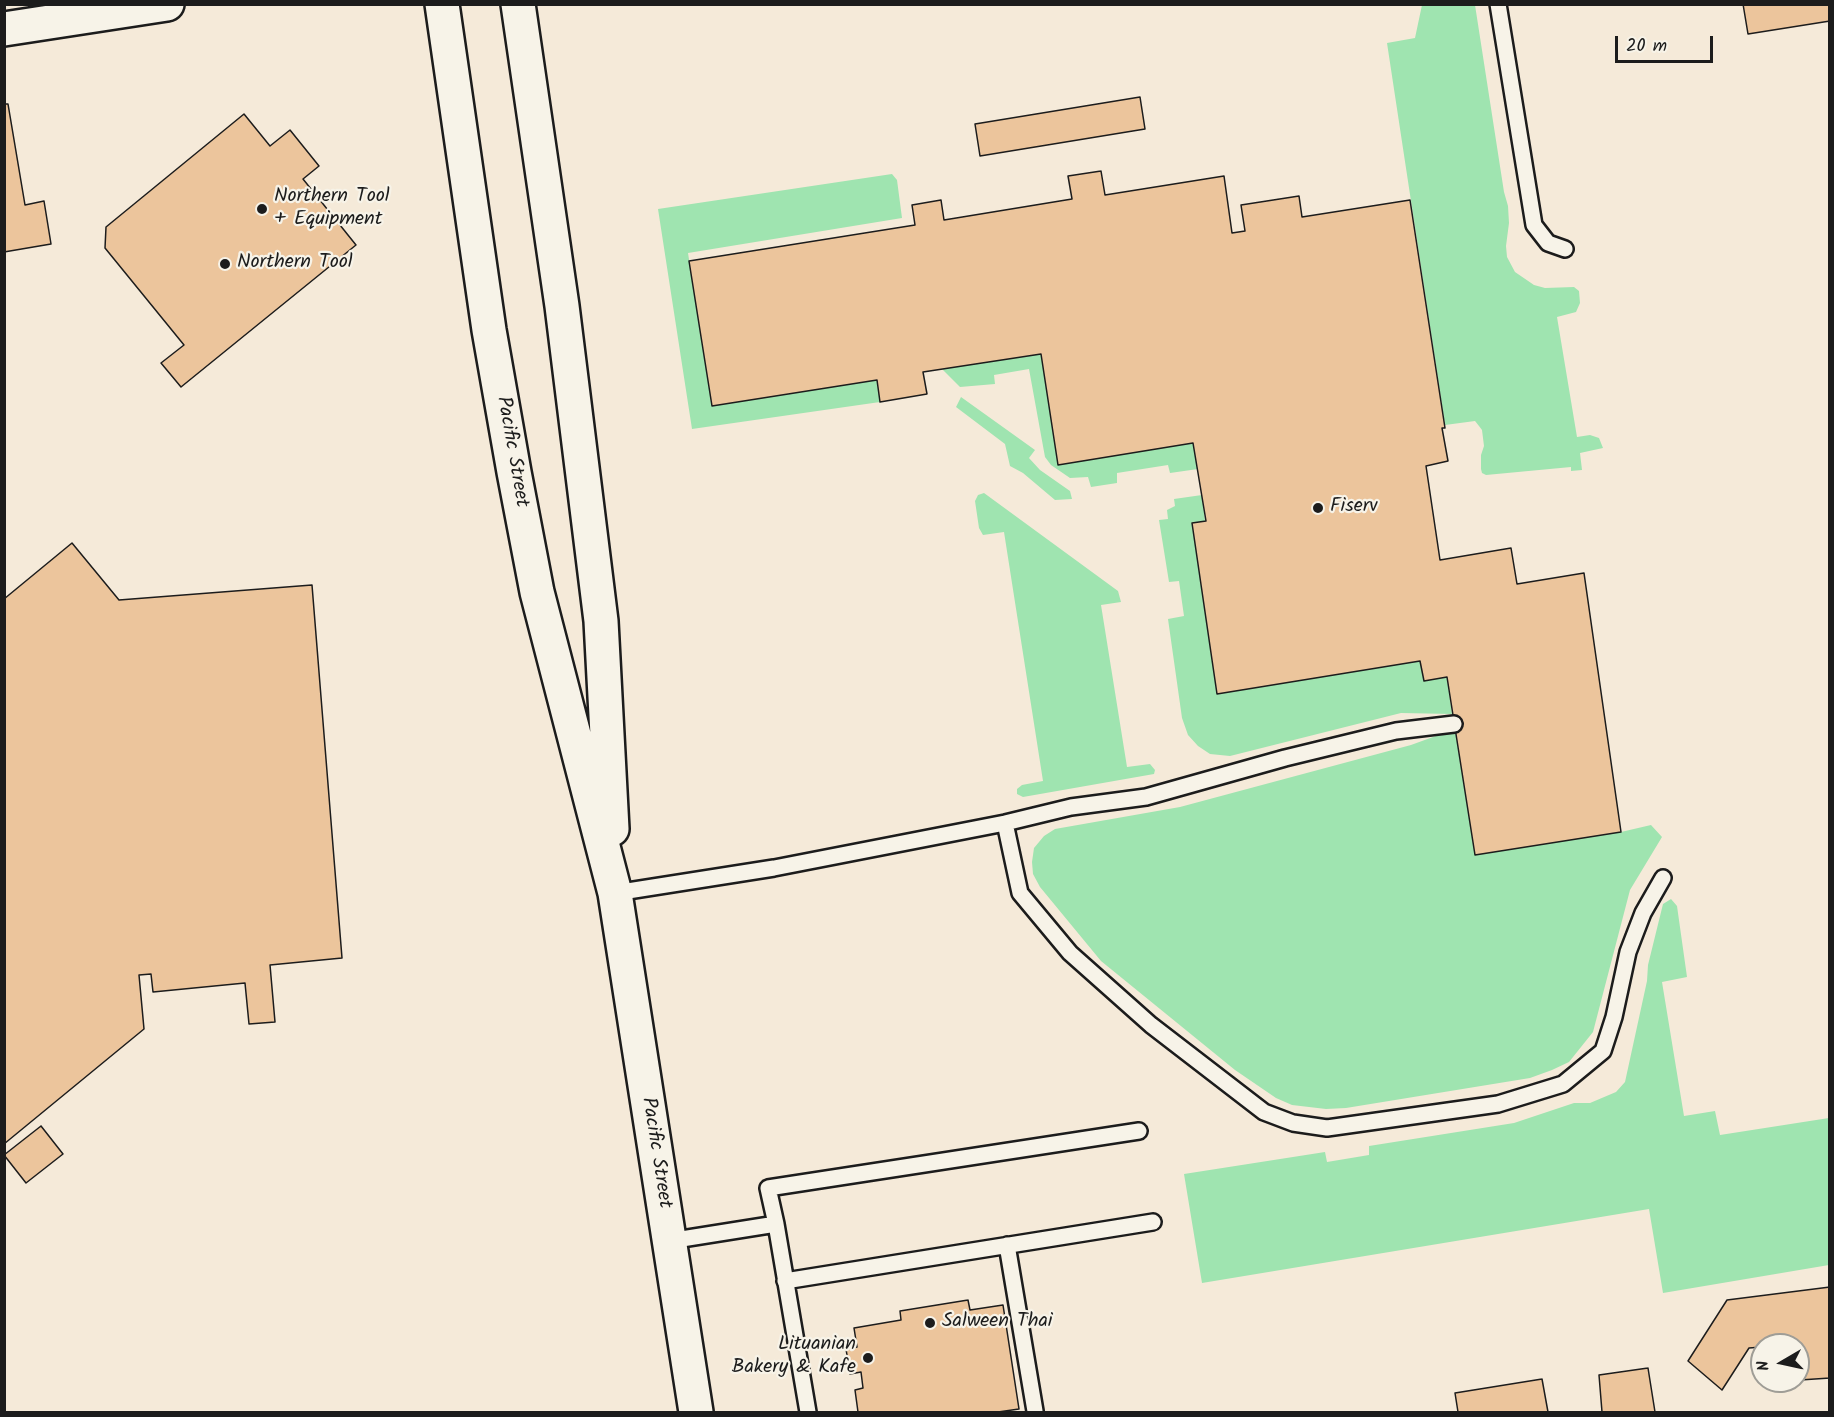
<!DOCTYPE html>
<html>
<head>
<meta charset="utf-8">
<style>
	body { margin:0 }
	#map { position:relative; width:1834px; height:1417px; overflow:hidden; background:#f5ead9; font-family:Kalam,sans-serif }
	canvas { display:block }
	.frame { position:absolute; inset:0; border:6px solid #1c1c1c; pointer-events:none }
	.north { position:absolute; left:1750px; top:1333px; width:60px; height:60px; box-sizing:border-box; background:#f7f3e8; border:2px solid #9f9d96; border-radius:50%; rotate:261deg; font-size:16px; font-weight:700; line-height:24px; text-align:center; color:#1c1c1c }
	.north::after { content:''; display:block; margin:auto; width:21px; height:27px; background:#1c1c1c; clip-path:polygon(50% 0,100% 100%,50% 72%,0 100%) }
	.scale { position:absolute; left:1615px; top:36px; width:98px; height:27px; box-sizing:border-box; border:3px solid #1c1c1c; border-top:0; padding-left:8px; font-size:18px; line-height:21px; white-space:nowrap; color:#1c1c1c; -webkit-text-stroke:4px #f7f3e8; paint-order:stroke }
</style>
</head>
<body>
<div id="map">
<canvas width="1834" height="1417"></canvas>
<div class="frame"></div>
<div class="north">N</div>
<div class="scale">20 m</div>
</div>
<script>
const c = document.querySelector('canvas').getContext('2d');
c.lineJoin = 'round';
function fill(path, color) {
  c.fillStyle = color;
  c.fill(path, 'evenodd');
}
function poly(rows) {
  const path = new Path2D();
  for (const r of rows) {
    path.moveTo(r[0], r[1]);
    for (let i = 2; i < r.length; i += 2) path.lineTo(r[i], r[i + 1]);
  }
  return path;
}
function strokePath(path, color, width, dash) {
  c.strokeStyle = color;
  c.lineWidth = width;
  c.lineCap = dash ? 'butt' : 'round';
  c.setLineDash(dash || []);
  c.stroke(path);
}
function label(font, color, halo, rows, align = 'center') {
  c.font = font + ' Kalam,sans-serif';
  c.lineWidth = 4.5;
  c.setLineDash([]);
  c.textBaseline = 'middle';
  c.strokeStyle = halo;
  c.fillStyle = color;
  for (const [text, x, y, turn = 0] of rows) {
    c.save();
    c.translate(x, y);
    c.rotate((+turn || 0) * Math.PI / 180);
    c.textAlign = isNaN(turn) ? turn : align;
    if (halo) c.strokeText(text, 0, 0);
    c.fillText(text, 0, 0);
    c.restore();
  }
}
fill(poly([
	[1422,5,1475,5,1504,192,1508,206,1509,223,1506,246,1507,257,1515,272,1534,285,1545,288,1574,287,1579,291,1580,303,1576,312,1557,317,1577,437,1590,435,1599,438,1603,448,1580,453,1582,470,1571,471,1571,467,1486,475,1482,473,1481,469,1481,455,1484,446,1482,430,1479,426,1475,421,1445,425,1387,43,1415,38],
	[892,174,897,180,902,218,688,253,712,406,877,380,880,402,692,429,658,209],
	[1041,354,1058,464,1193,443,1198,469,1170,473,1168,465,1117,473,1117,483,1091,487,1088,477,1070,478,1051,465,1045,457,1029,369,994,375,995,384,960,387,942,369],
	[961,397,1035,450,1029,458,1040,470,1070,491,1072,499,1055,500,1023,473,1010,466,1005,444,956,407],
	[984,493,1118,591,1121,602,1101,605,1127,767,1150,764,1155,770,1154,774,1023,797,1017,794,1017,789,1022,785,1043,781,1004,532,983,535,979,528,975,501,978,495],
	[1202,495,1205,521,1192,523,1217,694,1420,661,1424,681,1447,677,1452,714,1401,713,1230,756,1210,754,1198,746,1188,735,1182,718,1168,619,1184,616,1179,581,1169,582,1159,520,1168,519,1167,510,1175,506,1174,499],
	[1455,729,1475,855,1621,832,1651,825,1662,837,1630,890,1593,1032,1569,1062,1552,1070,1530,1078,1346,1108,1326,1109,1292,1105,1276,1098,1235,1070,1101,961,1040,887,1033,874,1032,862,1034,848,1044,836,1055,829,1180,807,1411,745],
	[1671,899,1677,906,1687,977,1662,982,1684,1116,1715,1111,1720,1135,1829,1118,1829,1265,1663,1293,1649,1209,1202,1283,1184,1174,1325,1152,1327,1162,1369,1155,1369,1146,1514,1123,1574,1103,1590,1103,1616,1092,1625,1082,1647,981,1648,965,1663,904]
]), '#9fe4b0');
const building = poly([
	[1743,4,1830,4,1830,21,1748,34,1743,4],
	[1140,97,1145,129,980,156,975,124,1140,97],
	[4,104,8,104,25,205,44,201,51,244,4,252,4,104],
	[244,114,270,146,290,130,319,166,303,179,356,245,181,387,161,363,184,345,105,248,106,227,244,114],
	[1101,171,1105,195,1224,176,1232,233,1245,231,1241,205,1299,196,1302,217,1410,200,1445,428,1442,428,1448,461,1426,466,1440,560,1511,548,1517,584,1584,573,1621,832,1475,855,1447,677,1424,681,1420,661,1217,694,1192,523,1206,521,1193,443,1058,465,1041,354,923,372,927,394,880,402,877,380,712,406,689,261,915,225,912,205,941,200,944,220,1072,199,1068,176,1101,171],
	[72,543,119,600,312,585,342,958,270,965,275,1022,249,1024,245,983,153,992,151,974,139,975,144,1029,4,1144,4,599,72,543],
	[41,1126,63,1154,26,1183,4,1155,41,1126],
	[1830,1287,1830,1378,1800,1380,1798,1345,1762,1345,1762,1347,1749,1348,1722,1390,1688,1361,1727,1300,1830,1287],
	[968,1300,970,1310,1003,1305,1019,1409,998,1412,858,1412,855,1390,863,1388,861,1372,850,1374,846,1349,857,1347,854,1328,901,1320,900,1311,968,1300],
	[1648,1368,1655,1412,1602,1412,1599,1375,1648,1368],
	[1542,1379,1548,1412,1458,1412,1455,1393,1542,1379]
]);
fill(building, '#ecc59c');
strokePath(building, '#1c1c1c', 1.5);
const service = poly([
	[1498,4,1534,225,1548,243,1565,249],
	[1005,823,1020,893,1070,953,1151,1025,1264,1112,1293,1123,1327,1128,1498,1104,1563,1084,1603,1051,1614,1017,1628,952,1643,913,1663,878],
	[615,893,774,868,1005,823,1071,807,1146,797,1285,758,1396,731,1454,724],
	[776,1224,768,1188,1139,1131],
	[669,1241,776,1224,808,1412],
	[1007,1245,1035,1411],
	[785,1281,1153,1222]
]);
const primary = poly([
	[442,4,489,330,514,472,537,592,615,893,696,1412],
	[518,4,562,306,601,621,612,829],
	[4,29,167,4]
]);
strokePath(service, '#1c1c1c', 20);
strokePath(primary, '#1c1c1c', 38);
strokePath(service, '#f7f3e8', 15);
strokePath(primary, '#f7f3e8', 33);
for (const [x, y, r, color] of [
	[262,209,6,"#1c1c1c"],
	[225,264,6,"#1c1c1c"],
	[1318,508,6,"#1c1c1c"],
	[930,1323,6,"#1c1c1c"],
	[868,1358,6,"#1c1c1c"]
]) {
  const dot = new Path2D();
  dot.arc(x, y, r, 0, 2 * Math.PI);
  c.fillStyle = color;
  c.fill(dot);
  strokePath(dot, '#f7f3e8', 2);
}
label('20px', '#1c1c1c', '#f7f3e8', [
	["Northern Tool",274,198],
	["+ Equipment",274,221],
	["Northern Tool",237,264],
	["Fiserv",1330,508],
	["Salween Thai",942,1323],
	["Lituanian",856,1346,"right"],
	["Bakery & Kafe",856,1369,"right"]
], 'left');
label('20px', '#1c1c1c', '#f7f3e8', [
	["Pacific Street",511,452,80],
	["Pacific Street",655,1153,81]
]);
</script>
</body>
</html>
